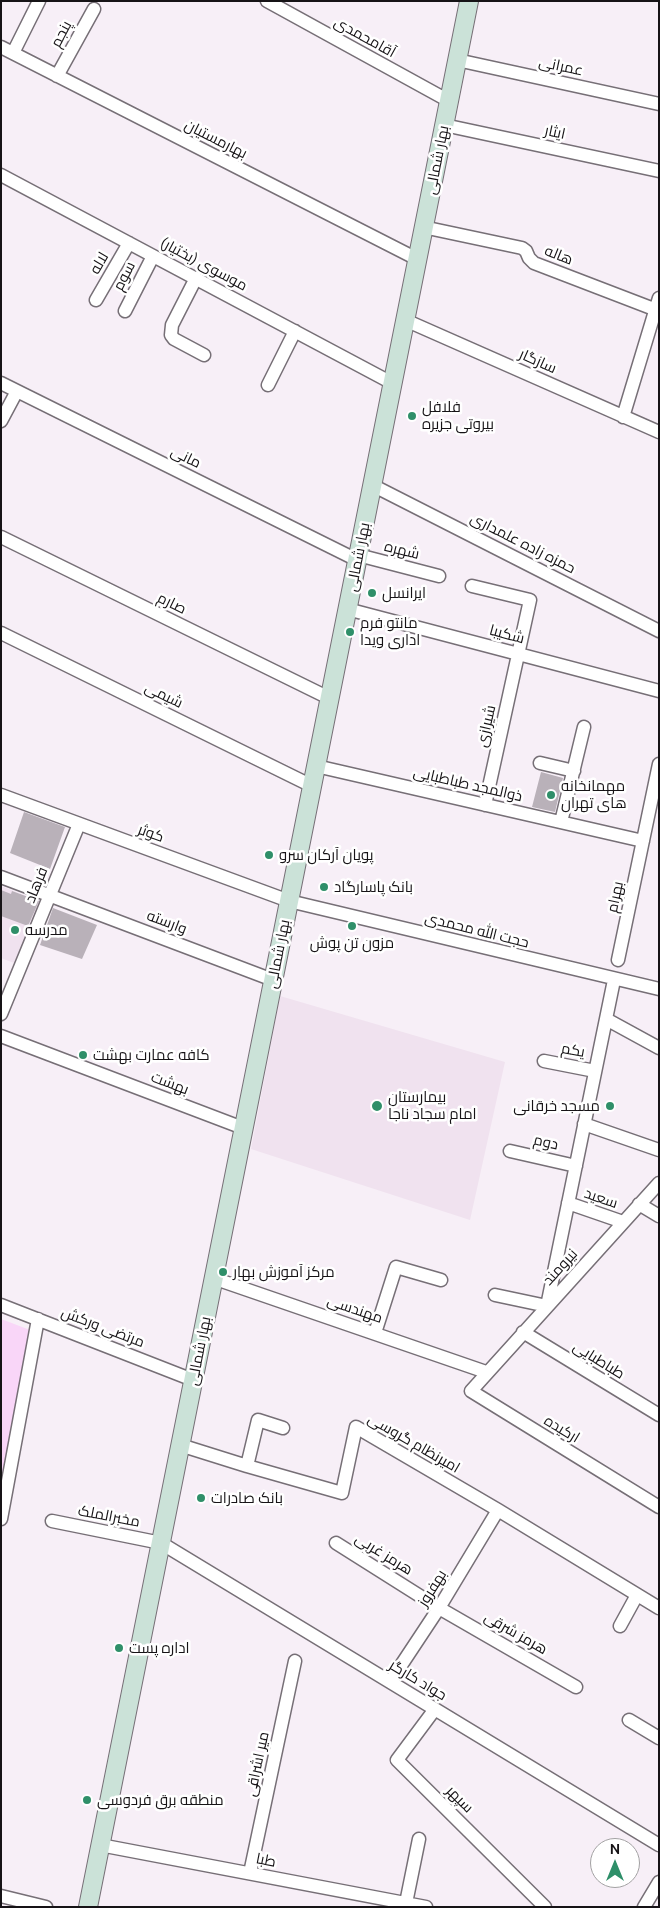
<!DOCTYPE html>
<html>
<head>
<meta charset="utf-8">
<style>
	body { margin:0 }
	#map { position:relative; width:660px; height:1908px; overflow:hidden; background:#f7eff7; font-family:Ubuntu,sans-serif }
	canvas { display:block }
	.frame { position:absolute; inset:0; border:2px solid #161316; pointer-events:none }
	.north { position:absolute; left:590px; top:1838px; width:50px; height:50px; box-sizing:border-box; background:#fff; border:1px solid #a2a1a2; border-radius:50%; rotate:0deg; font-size:14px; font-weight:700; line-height:20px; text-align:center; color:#161316 }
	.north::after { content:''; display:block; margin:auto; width:18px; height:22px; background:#2f8f69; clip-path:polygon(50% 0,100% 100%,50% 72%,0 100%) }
</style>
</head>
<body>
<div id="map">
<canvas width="660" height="1908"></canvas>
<div class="frame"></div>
<div class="north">N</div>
</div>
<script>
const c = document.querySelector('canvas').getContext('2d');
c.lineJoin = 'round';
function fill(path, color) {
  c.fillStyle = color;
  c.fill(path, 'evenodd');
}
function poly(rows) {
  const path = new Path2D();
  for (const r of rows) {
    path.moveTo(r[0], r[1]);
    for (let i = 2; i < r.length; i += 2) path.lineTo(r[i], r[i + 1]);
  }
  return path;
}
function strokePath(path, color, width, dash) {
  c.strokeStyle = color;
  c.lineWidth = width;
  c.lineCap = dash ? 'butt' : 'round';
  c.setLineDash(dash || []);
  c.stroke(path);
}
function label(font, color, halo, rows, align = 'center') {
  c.font = font + ' Ubuntu,Cairo,sans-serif';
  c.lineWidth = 5;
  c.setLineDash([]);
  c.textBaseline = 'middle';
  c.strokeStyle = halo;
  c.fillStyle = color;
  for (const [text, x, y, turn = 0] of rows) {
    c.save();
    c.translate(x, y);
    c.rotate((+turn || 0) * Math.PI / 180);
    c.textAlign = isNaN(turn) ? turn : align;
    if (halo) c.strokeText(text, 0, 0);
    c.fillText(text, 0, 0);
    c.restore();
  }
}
fill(poly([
	[1,886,41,902,14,963,1,958],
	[280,996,505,1062,470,1220,251,1149]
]), '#f0e2ef');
fill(poly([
	[1,1319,30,1330,1,1484]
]), '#f9d6f8');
fill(poly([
	[541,772,563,778,555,812,532,807],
	[24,812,65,827,50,869,10,853],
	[1,890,11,894,12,891,39,901,28,926,1,916],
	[53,908,97,925,82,959,40,945]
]), '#b9b1b9');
const street = poly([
	[267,1,449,101],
	[1,47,417,259],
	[13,53,39,1],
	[457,60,659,104],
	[57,76,94,9],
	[444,125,659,171],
	[1,175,392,383],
	[423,227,522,248,526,251,529,258,534,263,659,311],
	[196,278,172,325,171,335,174,339,204,355],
	[96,300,129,243],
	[125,311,153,256],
	[405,320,659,432],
	[1,383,357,560],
	[268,385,295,331],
	[623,417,659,298],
	[1,421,17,391],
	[372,485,659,631],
	[1,537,329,698],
	[358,555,439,576],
	[472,586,530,600,485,805],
	[347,609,659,691],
	[1,633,312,786],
	[540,763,574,771],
	[316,766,643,841],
	[1,795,289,901,659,989],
	[561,822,584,727],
	[1,877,273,980],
	[618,960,659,764],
	[1,1014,79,824],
	[606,1019,659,1048],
	[1,1036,243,1128],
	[544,1061,595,1071],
	[584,1124,659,1150],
	[510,1151,576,1166],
	[659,1183,471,1391,659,1507],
	[568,1203,623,1222],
	[639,1204,659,1216],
	[213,1278,486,1372],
	[495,1295,547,1306,614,980],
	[1,1305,193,1380],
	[523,1332,659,1415],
	[375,1333,396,1267,441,1280],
	[180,1445,247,1466,342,1493,356,1427,498,1510,659,1608],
	[247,1466,258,1420,283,1428],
	[1,1519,38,1319],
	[52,1521,161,1543,659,1845],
	[336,1543,439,1608,576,1687],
	[620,1626,637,1595],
	[390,1682,439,1608,498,1510],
	[435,1709,397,1760,545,1907],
	[629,1720,659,1738],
	[100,1845,426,1907],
	[250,1873,295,1661],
	[1,1896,46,1907],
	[406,1903,419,1839],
	[644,1907,659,1882]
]);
const secondary = poly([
	[88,1907,469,1]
]);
strokePath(street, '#766f76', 15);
strokePath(secondary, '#766f76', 20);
strokePath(street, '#fff', 12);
strokePath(secondary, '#cbe2d8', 18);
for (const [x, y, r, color] of [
	[412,416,5,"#2f8f69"],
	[372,593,5,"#2f8f69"],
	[350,632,5,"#2f8f69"],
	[551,795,5,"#2f8f69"],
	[269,855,5,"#2f8f69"],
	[324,887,5,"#2f8f69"],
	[352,926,5,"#2f8f69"],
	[15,930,5,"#2f8f69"],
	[83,1055,5,"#2f8f69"],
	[377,1106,6,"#2f8f69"],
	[610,1106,5,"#2f8f69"],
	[223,1272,5,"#2f8f69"],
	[201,1498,5,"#2f8f69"],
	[119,1648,5,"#2f8f69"],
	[87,1800,5,"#2f8f69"]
]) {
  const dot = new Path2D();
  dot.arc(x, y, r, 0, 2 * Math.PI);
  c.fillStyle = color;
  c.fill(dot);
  strokePath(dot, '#fff', 2);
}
label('15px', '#161316', '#fff', [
	["پنجم",61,34,-62],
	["آقامحمدی",365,37,29],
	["عمرانی",561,66,12],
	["ایثار",555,132,12],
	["بهارمستیان",216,139,27],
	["بهار شمالی",437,160,-79],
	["هاله",559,255,22],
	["لاله",99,263,-60],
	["موسوی (بختیار)",204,264,28],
	["سوم",124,276,-63],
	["سازگار",538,361,24],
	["مانی",186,457,26],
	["حمزه زاده علمداری",523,543,27],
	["شهره",402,550,14],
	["بهار شمالی",358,557,-79],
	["صارم",172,603,26],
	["شکیبا",507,634,15],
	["شیمی",164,695,26],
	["شیرازی",486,726,-77],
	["ذوالمجد طباطبایی",468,784,13],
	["کوثر",151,833,20],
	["فرهاد",36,885,-68],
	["بهرام",615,897,-78],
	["وارسته",167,922,21],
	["حجت الله محمدی",477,930,14],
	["بهار شمالی",278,954,-79],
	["یکم",573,1050,10],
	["بهشت",170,1083,21],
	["دوم",546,1142,13],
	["سعید",601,1198,19],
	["نیرومند",560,1267,-48],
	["مهندسی",355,1309,19],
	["مرتضی ورکش",103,1327,21],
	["بهار شمالی",199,1351,-79],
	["طباطبایی",599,1360,32],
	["ارکیده",562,1429,31],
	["امیرنظام گروسی",414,1443,30],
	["مخبرالملک",109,1516,11],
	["هرمز غربی",384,1554,32],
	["بهفروز",432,1588,-58],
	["هرمز شرقی",516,1633,30],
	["جواد کارگر",418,1680,31],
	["میر اشراقی",257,1764,-78],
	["سپهر",460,1799,45],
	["طبا",266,1860,11]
]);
label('15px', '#161316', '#fff', [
	["فلافل",422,407],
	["بیروتی جزیره",422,424],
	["ایرانسل",382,593],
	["مانتو فرم",360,623],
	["اداری ویدا",360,640],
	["مهمانخانه",561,786],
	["های تهران",561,803],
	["پویان آرکان سرو",279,855],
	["بانک پاسارگاد",334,887],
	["مدرسه",25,930],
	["مزون تن پوش",352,943,"center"],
	["کافه عمارت بهشت",93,1055],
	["بیمارستان",388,1097],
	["امام سجاد ناجا",388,1114],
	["مسجد خرقانی",600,1106,"right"],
	["مرکز آموزش بهار",233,1272],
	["بانک صادرات",211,1498],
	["اداره پست",129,1648],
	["منطقه برق فردوسی",97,1800]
], 'left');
</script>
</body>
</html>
